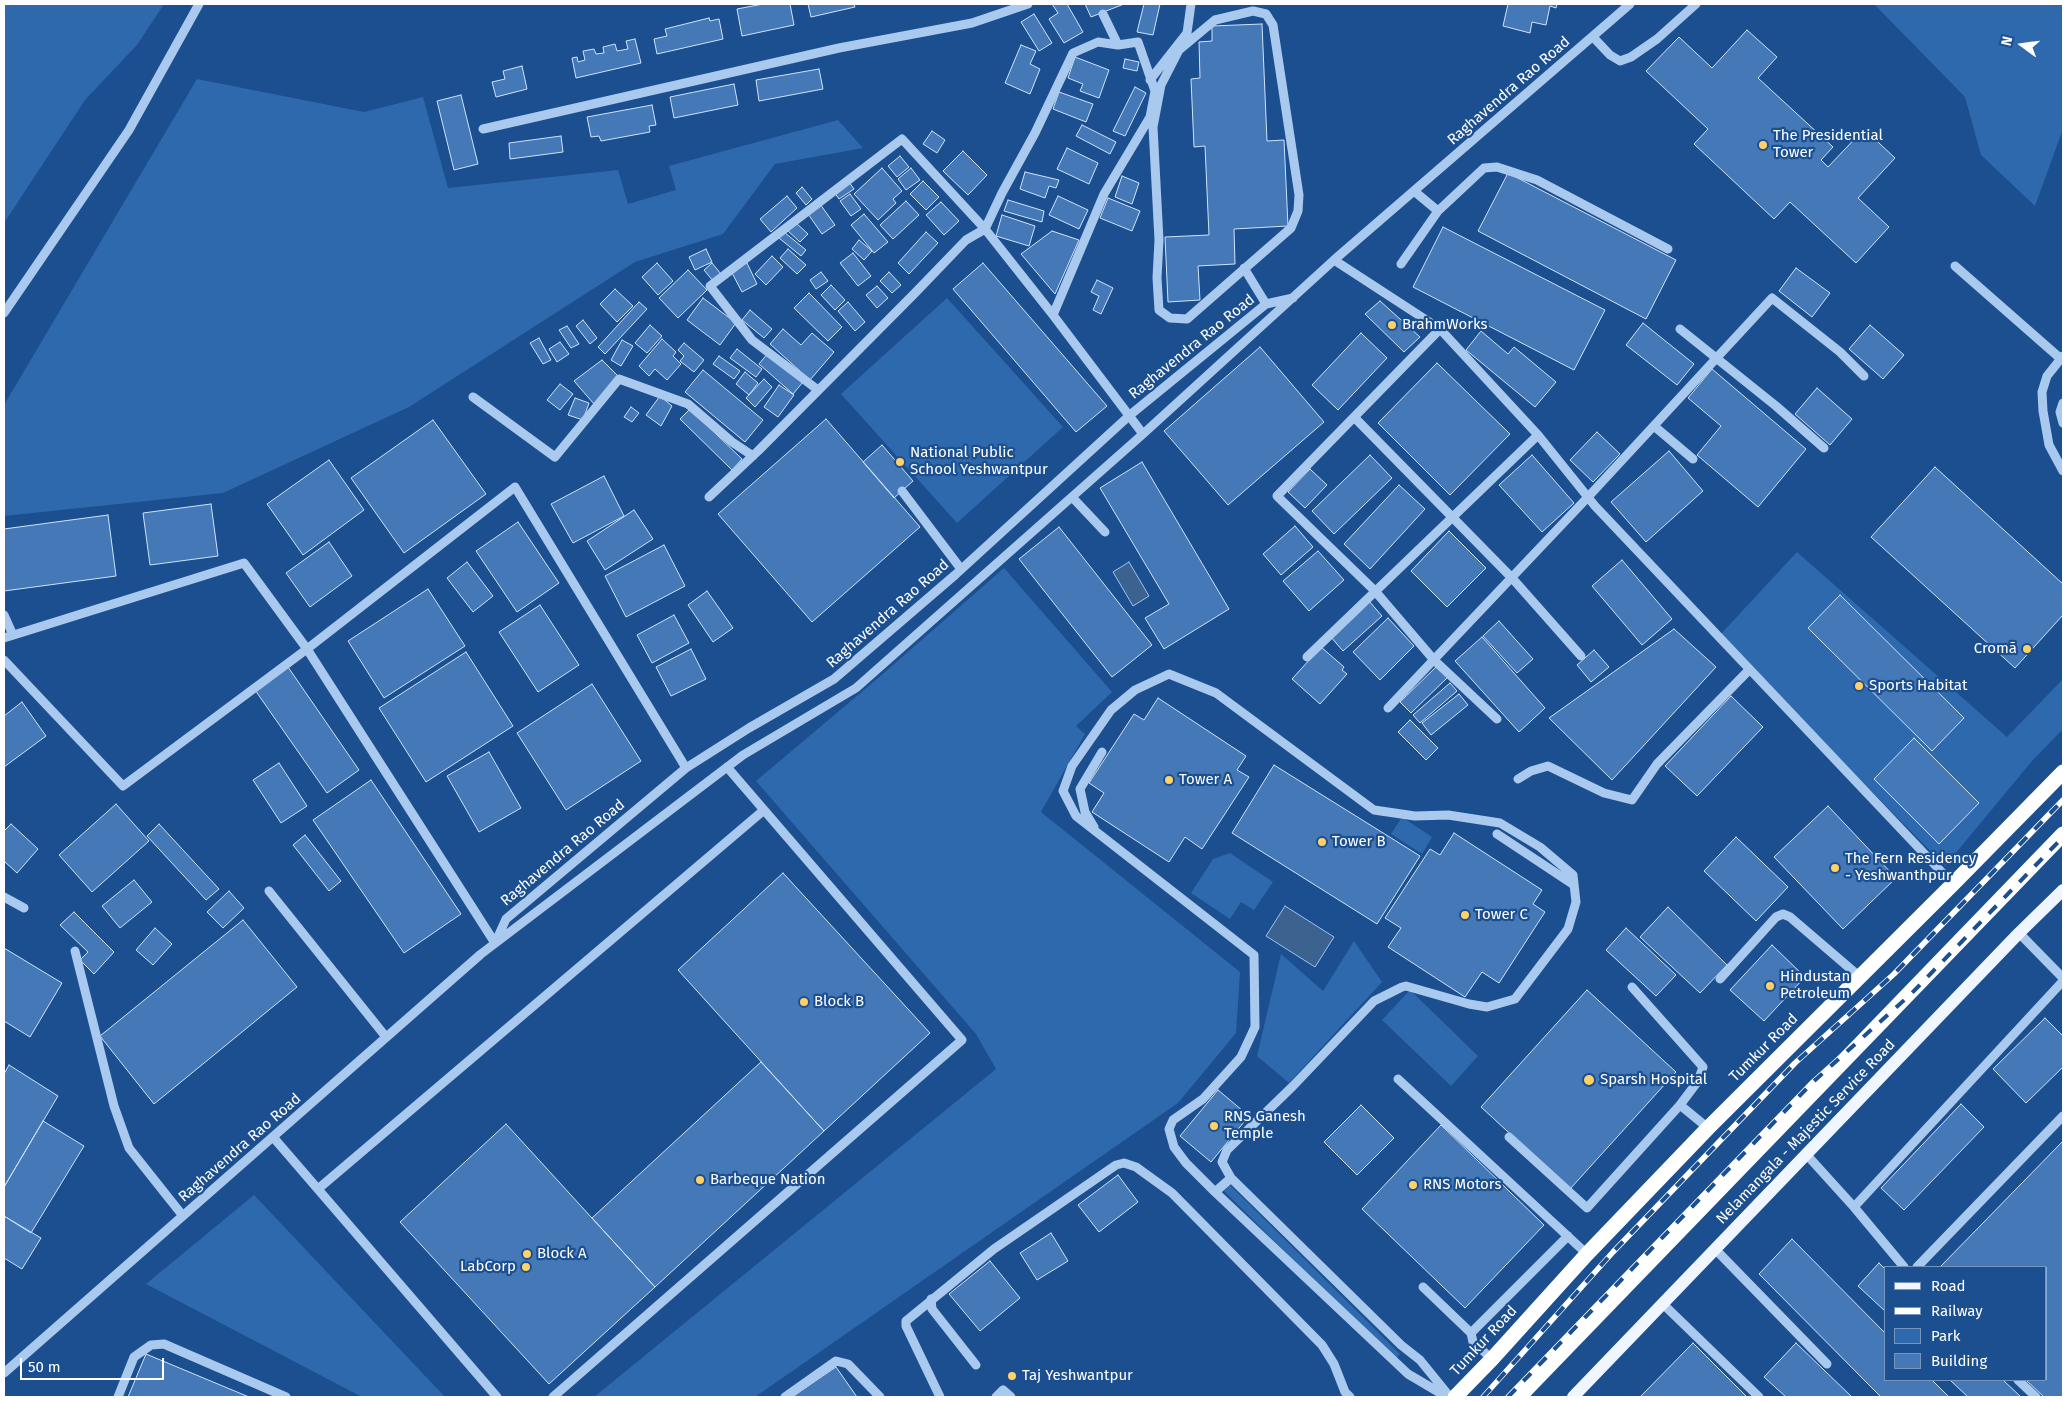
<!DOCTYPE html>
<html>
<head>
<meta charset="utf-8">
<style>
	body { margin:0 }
	#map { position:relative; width:2067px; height:1401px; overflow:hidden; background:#1b4f8f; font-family:"Fira Sans",sans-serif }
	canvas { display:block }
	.frame { position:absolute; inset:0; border:5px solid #fff; pointer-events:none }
	.legend { position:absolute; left:1884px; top:1266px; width:162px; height:115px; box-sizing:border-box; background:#1b4f8f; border:1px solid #7695bc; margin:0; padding:6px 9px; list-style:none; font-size:15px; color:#fff }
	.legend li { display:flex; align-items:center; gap:10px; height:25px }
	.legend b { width:25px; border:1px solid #7695bc }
	.north { position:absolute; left:1997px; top:20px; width:50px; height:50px; -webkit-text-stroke:4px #1b4f8f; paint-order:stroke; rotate:284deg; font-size:14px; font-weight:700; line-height:20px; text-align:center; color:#fff }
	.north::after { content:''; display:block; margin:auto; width:18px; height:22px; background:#fff; clip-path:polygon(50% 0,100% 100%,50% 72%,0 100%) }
	.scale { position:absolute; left:20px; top:1358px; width:144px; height:22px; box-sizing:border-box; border:2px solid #fff; border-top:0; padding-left:6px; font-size:15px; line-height:18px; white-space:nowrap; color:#fff; -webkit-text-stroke:4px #1b4f8f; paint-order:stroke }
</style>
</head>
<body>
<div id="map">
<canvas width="2067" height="1401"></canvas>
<div class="frame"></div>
<ul class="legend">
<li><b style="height:6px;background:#f0f6ff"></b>Road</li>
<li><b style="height:6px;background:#fff"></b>Railway</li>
<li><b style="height:14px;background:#2e69ad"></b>Park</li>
<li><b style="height:14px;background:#4478b7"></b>Building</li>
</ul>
<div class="north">N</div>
<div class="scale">50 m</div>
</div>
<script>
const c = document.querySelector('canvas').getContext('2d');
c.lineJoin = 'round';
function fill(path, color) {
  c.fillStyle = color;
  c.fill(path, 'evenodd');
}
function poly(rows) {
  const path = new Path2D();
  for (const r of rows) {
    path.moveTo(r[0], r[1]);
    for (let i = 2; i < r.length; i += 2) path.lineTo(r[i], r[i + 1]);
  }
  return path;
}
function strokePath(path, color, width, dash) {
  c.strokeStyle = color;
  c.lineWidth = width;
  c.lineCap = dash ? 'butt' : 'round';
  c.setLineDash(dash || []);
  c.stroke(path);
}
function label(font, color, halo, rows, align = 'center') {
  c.font = font + ' "Fira Sans",sans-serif';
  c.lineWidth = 4.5;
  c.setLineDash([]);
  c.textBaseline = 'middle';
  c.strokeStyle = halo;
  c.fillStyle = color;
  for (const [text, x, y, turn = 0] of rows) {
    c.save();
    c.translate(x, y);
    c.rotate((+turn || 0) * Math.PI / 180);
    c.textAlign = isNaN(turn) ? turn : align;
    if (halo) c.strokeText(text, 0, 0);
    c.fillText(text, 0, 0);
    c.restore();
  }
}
fill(poly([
	[4,4,164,4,137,45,85,100,4,223],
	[1874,4,2063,4,2063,129,2035,206,1981,155,1965,97],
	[197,79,364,112,423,97,448,188,618,170,628,204,676,190,669,166,838,120,863,148,775,164,723,234,635,262,409,407,223,493,4,516,4,405],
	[947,298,1063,427,957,523,841,394],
	[1797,552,2007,737,2063,679,2063,729,2032,761,1945,866,1719,636],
	[1004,568,1112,692,1076,726,1085,734,1041,812,1240,972,1236,1033,1178,1103,755,1397,594,1397,996,1069,976,1034,756,781,877,679],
	[1402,817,1432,837,1422,854,1391,834],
	[1230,853,1273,882,1254,910,1241,902,1230,919,1191,893,1213,859],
	[1354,941,1382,982,1289,1083,1257,1056,1281,954,1323,991],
	[1410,990,1478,1056,1451,1086,1382,1020],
	[1230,1185,1400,1354,1394,1360,1224,1191],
	[254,1195,445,1397,362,1397,146,1284]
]), '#2e69ad');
const water = poly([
	[1129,562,1149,596,1133,606,1113,572,1129,562],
	[1285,906,1334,937,1315,967,1266,936,1285,906]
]);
fill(water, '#3c6290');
strokePath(water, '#9cc4f0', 1);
const building = poly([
	[763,4,790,4,794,25,742,36,737,9,763,4],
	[808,4,854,4,855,7,811,17,808,4],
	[1052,4,1067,4,1083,32,1064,43,1049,19,1058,13,1052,4],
	[1085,4,1124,4,1091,17,1085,4],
	[1144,4,1160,4,1153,35,1137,32,1144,4],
	[1508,4,1557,4,1556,8,1550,6,1546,25,1532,22,1530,33,1503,26,1508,4],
	[1034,14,1052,43,1039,51,1021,22,1034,14],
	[709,18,710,21,719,19,723,39,657,54,654,39,667,36,665,29,709,18],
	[1262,24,1267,141,1284,140,1288,226,1234,229,1235,264,1198,266,1200,300,1168,302,1165,237,1209,235,1205,146,1194,147,1191,79,1200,78,1199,42,1212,41,1212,26,1262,24],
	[1747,30,1777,57,1758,78,1833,147,1821,160,1828,167,1864,129,1895,158,1858,198,1889,227,1856,263,1790,202,1774,219,1694,144,1708,129,1646,71,1679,37,1712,68,1747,30],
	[635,39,641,63,576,78,572,58,577,57,578,62,585,60,583,51,594,49,596,54,604,53,603,47,615,44,617,51,628,49,626,41,635,39],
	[1021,45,1036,51,1030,64,1040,69,1030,94,1005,83,1021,45],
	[1075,57,1109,70,1099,98,1080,91,1083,84,1068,78,1075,57],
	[1125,59,1139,62,1137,71,1123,68,1125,59],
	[522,66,527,89,496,97,492,82,505,79,503,71,522,66],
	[819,69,823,89,759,101,756,80,819,69],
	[734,84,738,105,674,118,670,97,734,84],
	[1135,87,1146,93,1125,136,1113,131,1135,87],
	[1059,92,1093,104,1086,122,1053,109,1059,92],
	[461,95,478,164,454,170,437,101,461,95],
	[652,105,656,125,649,126,650,132,601,141,599,136,591,137,587,117,652,105],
	[1082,125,1116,142,1110,154,1076,136,1082,125],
	[932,131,945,140,937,153,923,144,932,131],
	[561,136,563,152,510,159,509,143,561,136],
	[1067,148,1098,163,1089,184,1057,169,1067,148],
	[963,151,987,175,968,195,943,171,963,151],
	[900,156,909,167,897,177,888,166,900,156],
	[882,168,902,191,893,199,896,203,878,220,854,194,882,168],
	[911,168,920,180,906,190,898,179,911,168],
	[1025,172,1059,180,1056,188,1049,186,1045,198,1020,189,1025,172],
	[1508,173,1676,260,1646,319,1478,231,1508,173],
	[1122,176,1139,183,1132,204,1115,197,1122,176],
	[923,181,939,197,926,210,910,194,923,181],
	[849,182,854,189,839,199,834,192,849,182],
	[802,187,812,199,806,205,796,193,802,187],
	[850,194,861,209,851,216,840,201,850,194],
	[787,196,797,208,771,232,760,219,787,196],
	[1058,196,1088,210,1079,229,1049,215,1058,196],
	[1108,198,1140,211,1132,231,1100,218,1108,198],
	[1008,200,1044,211,1042,222,1004,211,1008,200],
	[906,201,919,215,893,239,880,225,906,201],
	[941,202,959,221,944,235,926,215,941,202],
	[820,204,835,225,822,234,808,214,820,204],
	[864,214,888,242,874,253,851,225,864,214],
	[1002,215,1035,226,1029,246,996,236,1002,215],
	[795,222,808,234,800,242,788,231,795,222],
	[1443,227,1605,310,1574,370,1413,287,1443,227],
	[1052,231,1079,240,1055,294,1021,254,1052,231],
	[784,232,806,250,801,256,779,238,784,232],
	[926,232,938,243,909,274,898,263,926,232],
	[859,240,872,251,864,260,852,249,859,240],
	[706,249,712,262,695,270,689,257,706,249],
	[788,249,806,265,797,274,780,258,788,249],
	[853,253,871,276,858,286,840,263,853,253],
	[772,256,783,267,766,285,755,274,772,256],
	[657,263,673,281,658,295,642,277,657,263],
	[712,263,721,274,713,281,704,270,712,263],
	[747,263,757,284,742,292,731,271,747,263],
	[983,263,1107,406,1076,432,953,289,983,263],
	[1796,268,1830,293,1812,317,1779,291,1796,268],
	[688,270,707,290,678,318,659,298,688,270],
	[821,272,828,281,816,289,810,280,821,272],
	[889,272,901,285,892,293,880,281,889,272],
	[1097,280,1113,288,1101,314,1093,310,1099,296,1091,292,1097,280],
	[831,285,845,300,835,310,821,295,831,285],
	[877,286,888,298,877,308,866,295,877,286],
	[615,289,633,306,617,322,600,304,615,289],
	[809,293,842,327,828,341,794,308,809,293],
	[703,298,736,323,720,345,687,320,703,298],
	[1380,301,1420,337,1404,352,1365,314,1380,301],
	[639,302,647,309,605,354,598,347,639,302],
	[848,302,865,322,855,331,838,311,848,302],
	[750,310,772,329,764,338,742,320,750,310],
	[583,320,597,338,590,344,576,326,583,320],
	[1643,323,1694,364,1677,385,1626,345,1643,323],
	[650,325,662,336,647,353,635,343,650,325],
	[1870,325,1904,355,1883,379,1849,349,1870,325],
	[567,326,579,344,571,348,559,330,567,326],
	[783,329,801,345,812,333,834,352,810,380,770,344,783,329],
	[1481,331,1508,354,1514,347,1556,382,1535,407,1466,350,1481,331],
	[1361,333,1387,358,1338,410,1312,385,1361,333],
	[539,338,551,360,543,364,530,343,539,338],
	[662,339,676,352,673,356,681,364,667,380,655,369,649,376,639,366,662,339],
	[622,340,633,346,621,366,611,360,622,340],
	[560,342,569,354,557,362,549,349,560,342],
	[684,343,704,360,694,372,680,361,684,356,678,350,684,343],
	[1260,347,1324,422,1228,505,1164,431,1260,347],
	[737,349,762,369,756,377,730,358,737,349],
	[768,353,803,382,793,394,759,364,768,353],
	[719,356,740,371,734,379,713,364,719,356],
	[602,360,618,376,594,404,574,381,602,360],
	[1437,363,1510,434,1450,495,1378,423,1437,363],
	[1712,369,1806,449,1758,507,1697,455,1721,426,1688,398,1712,369],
	[703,370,763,420,745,442,685,392,703,370],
	[745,372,758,383,749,395,736,384,745,372],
	[764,379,772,387,755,407,746,398,764,379],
	[560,384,573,394,560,410,547,400,560,384],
	[779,385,794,395,778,417,764,407,779,385],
	[1817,388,1852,419,1830,445,1795,414,1817,388],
	[660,396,672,406,661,426,646,415,660,396],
	[575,398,589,403,583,420,568,415,575,398],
	[631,407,639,413,632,422,624,417,631,407],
	[690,409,742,459,732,470,680,419,690,409],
	[826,419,920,527,812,622,718,514,826,419],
	[433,420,486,494,404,553,351,478,433,420],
	[1597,432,1620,454,1593,482,1570,460,1597,432],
	[882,445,913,481,894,498,863,462,882,445],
	[1669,451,1703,491,1646,542,1611,502,1669,451],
	[1370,455,1392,478,1334,534,1312,511,1370,455],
	[1532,455,1574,503,1542,532,1499,485,1532,455],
	[329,460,364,510,303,555,267,504,329,460],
	[1142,462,1229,609,1164,649,1145,618,1169,604,1100,488,1142,462],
	[1935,467,2063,584,2063,615,2015,668,1871,537,1935,467],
	[1310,469,1327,485,1305,508,1288,492,1310,469],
	[604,476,624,516,573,543,551,504,604,476],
	[1399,485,1425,509,1370,569,1344,544,1399,485],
	[211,504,218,556,150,565,143,513,211,504],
	[634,510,653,539,605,570,587,541,634,510],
	[108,515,116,576,4,591,4,529,108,515],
	[518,522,559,583,517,612,476,551,518,522],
	[1295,526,1313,547,1281,575,1263,554,1295,526],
	[1059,527,1152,645,1112,677,1019,559,1059,527],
	[1449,531,1486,568,1447,607,1411,571,1449,531],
	[329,542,352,576,310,607,286,573,329,542],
	[664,545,685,586,626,617,605,576,664,545],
	[1318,551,1344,580,1309,611,1283,581,1318,551],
	[1622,560,1672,619,1642,645,1592,586,1622,560],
	[467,562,493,596,473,612,447,578,467,562],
	[428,589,465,646,384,698,348,641,428,589],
	[707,591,733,628,713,642,688,605,707,591],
	[1840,595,1964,718,1932,751,1808,628,1840,595],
	[1369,601,1382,616,1343,651,1330,636,1369,601],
	[540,605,579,665,538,692,499,632,540,605],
	[674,615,689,643,652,663,637,635,674,615],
	[1388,618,1414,646,1380,680,1353,652,1388,618],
	[1499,621,1533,659,1517,673,1483,636,1499,621],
	[1674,629,1716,667,1612,780,1549,718,1674,629],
	[1482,637,1545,708,1519,732,1455,661,1482,637],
	[1321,647,1344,667,1342,670,1347,674,1320,704,1292,679,1321,647],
	[691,649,706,679,671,696,656,667,691,649],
	[1594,650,1609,667,1591,682,1577,665,1594,650],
	[466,652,513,726,426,782,379,708,466,652],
	[1437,666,1448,677,1411,713,1400,702,1437,666],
	[288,667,359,770,327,793,255,690,288,667],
	[1450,683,1457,691,1420,723,1413,715,1450,683],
	[592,684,641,761,566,810,517,733,592,684],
	[1459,694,1468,705,1431,735,1422,723,1459,694],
	[1731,696,1763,727,1697,796,1665,766,1731,696],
	[1158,698,1246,756,1237,770,1249,777,1202,849,1185,837,1169,862,1092,812,1104,793,1089,783,1134,714,1144,720,1158,698],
	[22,702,46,736,4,767,4,716,22,702],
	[1410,720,1438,748,1426,760,1398,732,1410,720],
	[1914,738,1979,803,1939,844,1874,779,1914,738],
	[489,752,521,808,479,832,447,776,489,752],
	[279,763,307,806,281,823,253,780,279,763],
	[1274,765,1420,856,1377,924,1232,833,1274,765],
	[371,780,461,914,404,953,313,820,371,780],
	[116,804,149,841,92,892,59,855,116,804],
	[1828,806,1896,878,1843,929,1774,857,1828,806],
	[11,824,38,849,17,873,4,861,4,831,11,824],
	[159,824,219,889,206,900,147,836,159,824],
	[1454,833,1542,890,1533,904,1545,912,1499,983,1482,972,1465,997,1388,947,1401,928,1385,918,1430,849,1440,855,1454,833],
	[305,835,341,881,329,891,293,845,305,835],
	[1736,837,1788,887,1756,921,1704,871,1736,837],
	[783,873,930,1033,824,1131,678,970,783,873],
	[134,880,152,902,120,928,102,906,134,880],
	[229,891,244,908,223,928,207,912,229,891],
	[1668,907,1727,965,1700,993,1640,937,1668,907],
	[74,912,114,952,94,974,80,960,88,952,60,925,74,912],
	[243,920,297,987,154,1104,100,1036,243,920],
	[155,928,172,944,153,965,136,950,155,928],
	[1626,928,1676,975,1656,996,1606,950,1626,928],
	[1772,945,1805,977,1764,1021,1730,990,1772,945],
	[4,948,62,983,30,1037,4,1021,4,948],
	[1587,990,1676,1072,1570,1189,1481,1107,1587,990],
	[2045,1018,2063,1036,2063,1067,2026,1103,1993,1069,2045,1018],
	[761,1062,824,1131,655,1287,592,1218,761,1062],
	[9,1065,58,1096,4,1187,4,1074,9,1065],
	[1218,1090,1249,1116,1211,1162,1180,1136,1218,1090],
	[1961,1104,1984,1127,1904,1210,1881,1188,1961,1104],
	[1361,1105,1394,1138,1357,1175,1324,1142,1361,1105],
	[43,1121,84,1146,31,1233,4,1216,4,1187,43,1121],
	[506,1124,655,1287,549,1384,400,1222,506,1124],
	[1441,1125,1544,1225,1465,1308,1362,1209,1441,1125],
	[2063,1141,2063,1397,2044,1397,2026,1380,2046,1380,2046,1267,1940,1267,2063,1141],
	[1118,1175,1138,1202,1099,1232,1078,1205,1118,1175],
	[4,1216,41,1238,22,1269,4,1258,4,1216],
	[1051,1233,1068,1261,1037,1280,1020,1253,1051,1233],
	[1792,1239,1886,1334,1886,1380,1932,1380,1949,1397,1881,1397,1759,1274,1792,1239],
	[990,1261,1020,1298,980,1331,949,1294,990,1261],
	[1879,1263,1886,1270,1886,1312,1858,1286,1879,1263],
	[1693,1343,1747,1397,1640,1397,1693,1343],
	[1796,1343,1852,1397,1786,1397,1764,1377,1796,1343],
	[146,1354,249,1397,128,1397,146,1354],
	[836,1367,857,1397,792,1397,836,1367],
	[1950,1380,2003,1380,2021,1397,1968,1397,1950,1380]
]);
fill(building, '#4478b7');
strokePath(building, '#cfe3fa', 1);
strokePath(poly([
	[1253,11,1266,14,1273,25,1299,195,1298,211,1291,228,1187,319,1170,318,1159,310,1157,278,1159,240,1153,127,1161,85,1179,50,1215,20,1253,11],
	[1103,14,1118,45],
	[1593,37,1610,55,1620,61,1631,57,1657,39,1696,4],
	[1150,80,1187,33,1191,4],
	[483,129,839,48,972,23,1028,4],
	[1414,191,1438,211,1484,168,1497,167,1537,180,1668,249],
	[1334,260,1440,329,1538,435,1595,506,1953,884],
	[1401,264,1438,211],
	[1955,266,2061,359],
	[1244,268,1266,304],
	[4,313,129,130,199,4],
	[1440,329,1277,496,1375,591,1434,660,1497,719],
	[1680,329,1776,406,1824,448],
	[2063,356,2047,376,2042,392,2043,411,2049,445,2063,471],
	[818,390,752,340,710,286,902,139,985,229,1053,315,1143,434],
	[473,397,555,457,619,379,688,404,732,442,753,456],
	[2063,403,2060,412,2063,423],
	[1354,417,1512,578,1581,656],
	[1654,426,1693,459],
	[902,491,961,569],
	[709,497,758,451,914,294,966,240,985,229,1002,193,1035,133,1073,53,1098,42,1118,45,1138,42,1155,91,1150,117,1104,194,1053,315],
	[1072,497,1105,532],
	[4,615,13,635],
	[4,638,244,563,307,649,123,786,4,660],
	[1307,657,1538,435],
	[1388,708,1588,497,1772,298,1840,352,1864,376],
	[1518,779,1531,771,1548,766,1604,793,1632,800,1657,764,1749,670],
	[1094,827,1085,812,1080,789,1102,752],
	[1497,834,1574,885],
	[269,891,386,1037],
	[4,897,24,908],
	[2019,933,2063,978],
	[496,941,506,919,686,768,749,728,834,679,955,575,1130,415,1266,304,1293,298],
	[495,943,307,649,515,487,686,768],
	[75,951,114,1106,129,1148,183,1216],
	[1720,979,1776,917,1783,914,1790,917,1860,977],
	[1632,987,1703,1067,1698,1081,1680,1105],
	[1398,1079,1587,1254],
	[273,1137,497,1397],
	[1509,1137,1587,1208,1680,1105,1708,1128],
	[1806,1154,1854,1207,1904,1267],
	[318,1189,764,810],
	[1215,1192,1231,1178],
	[1854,1207,2063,981],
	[1715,1249,1827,1364],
	[1917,1267,2063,1116],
	[1423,1287,1471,1333],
	[931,1299,932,1309,976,1365],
	[1663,1304,1759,1397],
	[1492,1359,1473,1342,1471,1333,1568,1236],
	[4,1373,481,954,743,755,856,688,1143,434,1334,260,1630,4],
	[2018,1380,2036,1397],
	[118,1397,134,1357,151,1345,164,1344,286,1397],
	[553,1397,962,1040,727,767],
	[785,1397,836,1361,848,1364,880,1397],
	[940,1397,906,1326,906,1321,994,1249,1116,1165,1124,1163,1136,1167,1172,1193,1322,1345,1334,1364,1345,1392,1350,1397],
	[996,1397,1003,1390,1011,1397],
	[1447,1397,1408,1374,1215,1192,1186,1163,1174,1147,1169,1129,1173,1120,1203,1099,1241,1057,1255,1027,1254,955,1076,816,1063,791,1072,766,1111,710,1135,690,1169,674,1216,693,1374,810,1415,816,1448,815,1500,823,1540,847,1573,875,1576,902,1568,929,1515,999,1487,1007,1469,1004,1406,986,1402,987,1374,1001,1293,1086,1227,1150,1222,1162,1231,1178,1401,1345,1420,1360,1450,1397]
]), '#a9c9ee', 9);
strokePath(poly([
	[1573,1397,2019,933,2063,890]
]), '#f0f6ff', 12);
strokePath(poly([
	[1455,1397,1492,1359,1587,1254,1708,1128,1953,884,2063,772],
	[1519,1397,2063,834]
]), '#fff', 15);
const rail = poly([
	[1483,1397,1613,1252,1795,1063,1894,974,2063,800],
	[1508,1397,1813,1082,1911,994,2063,837]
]);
strokePath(rail, '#fff', 5.5);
strokePath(rail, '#1b4f8f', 4, [11]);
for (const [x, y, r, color] of [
	[1763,145,5,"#ffd166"],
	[1392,325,5,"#ffd166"],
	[900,462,5,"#ffd166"],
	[2027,649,5,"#ffd166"],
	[1859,686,5,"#ffd166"],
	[1169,780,5,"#ffd166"],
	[1322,842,5,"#ffd166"],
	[1835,868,5,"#ffd166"],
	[1465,915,5,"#ffd166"],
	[1770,986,5,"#ffd166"],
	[804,1002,5,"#ffd166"],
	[1589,1080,6,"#ffd166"],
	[1214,1126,5,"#ffd166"],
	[700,1180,5,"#ffd166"],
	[1413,1185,5,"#ffd166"],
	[527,1254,5,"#ffd166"],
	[526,1267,5,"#ffd166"],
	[1012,1376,5,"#ffd166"]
]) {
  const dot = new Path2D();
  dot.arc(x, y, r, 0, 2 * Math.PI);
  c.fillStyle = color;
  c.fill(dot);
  strokePath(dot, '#1b4f8f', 2);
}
label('15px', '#fff', '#1b4f8f', [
	["Raghavendra Rao Road",1509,91,-41],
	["Raghavendra Rao Road",1192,347,-39],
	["Raghavendra Rao Road",888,614,-41],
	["Raghavendra Rao Road",563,853,-40],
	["Tumkur Road",1764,1048,-45],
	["Nelamangala - Majestic Service Road",1806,1132,-46],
	["Raghavendra Rao Road",240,1148,-41],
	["Tumkur Road",1484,1341,-47]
]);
label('15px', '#fff', '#1b4f8f', [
	["The Presidential",1773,136],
	["Tower",1773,153],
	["BrahmWorks",1402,325],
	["National Public",910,453],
	["School Yeshwantpur",910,470],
	["Cromā",2017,649,"right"],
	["Sports Habitat",1869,686],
	["Tower A",1179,780],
	["Tower B",1332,842],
	["The Fern Residency",1845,859],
	["- Yeshwanthpur",1845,876],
	["Tower C",1475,915],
	["Hindustan",1780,977],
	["Petroleum",1780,994],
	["Block B",814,1002],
	["Sparsh Hospital",1600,1080],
	["RNS Ganesh",1224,1117],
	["Temple",1224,1134],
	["Barbeque Nation",710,1180],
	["RNS Motors",1423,1185],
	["Block A",537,1254],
	["LabCorp",516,1267,"right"],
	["Taj Yeshwantpur",1022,1376]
], 'left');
</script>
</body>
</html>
